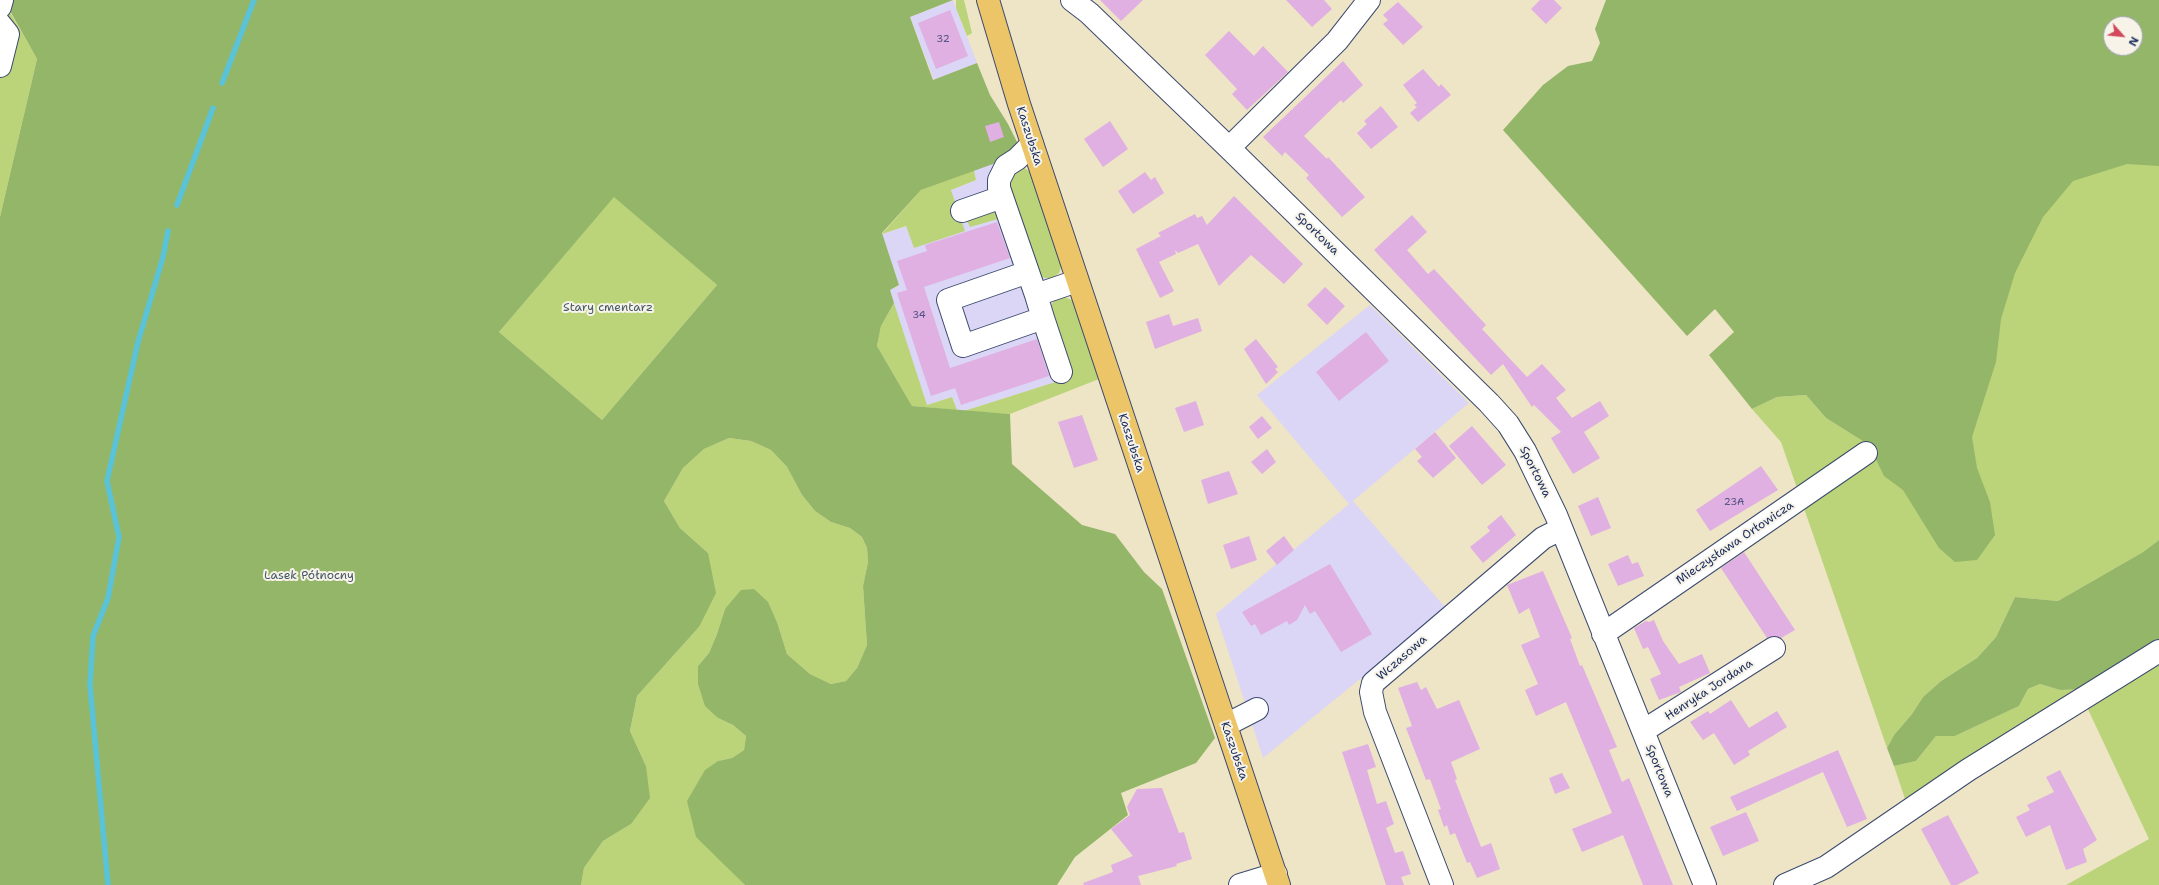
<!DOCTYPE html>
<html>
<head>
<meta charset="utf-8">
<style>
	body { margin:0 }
	#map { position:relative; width:2159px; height:885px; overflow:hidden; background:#eee4c6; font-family:"Shantell Sans",sans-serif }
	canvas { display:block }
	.north { position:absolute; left:2103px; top:16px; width:40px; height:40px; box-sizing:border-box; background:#f7f3e8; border:1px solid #9fa5b1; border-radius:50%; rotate:117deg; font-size:11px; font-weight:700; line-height:16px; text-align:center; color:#1b2f5e }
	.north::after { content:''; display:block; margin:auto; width:14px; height:18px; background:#d1495b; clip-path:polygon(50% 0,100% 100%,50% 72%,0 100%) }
</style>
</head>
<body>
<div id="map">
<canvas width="2159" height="885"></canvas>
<div class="north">N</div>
</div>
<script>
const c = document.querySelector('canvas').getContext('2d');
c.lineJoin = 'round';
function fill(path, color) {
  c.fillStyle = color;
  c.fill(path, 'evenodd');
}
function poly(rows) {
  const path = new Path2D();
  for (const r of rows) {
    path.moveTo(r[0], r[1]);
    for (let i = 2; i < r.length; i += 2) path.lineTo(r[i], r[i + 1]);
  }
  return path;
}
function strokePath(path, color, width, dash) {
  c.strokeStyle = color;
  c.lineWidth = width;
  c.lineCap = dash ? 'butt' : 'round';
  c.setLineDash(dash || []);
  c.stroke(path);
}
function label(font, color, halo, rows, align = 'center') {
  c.font = font + ' "Shantell Sans",sans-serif';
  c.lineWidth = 4;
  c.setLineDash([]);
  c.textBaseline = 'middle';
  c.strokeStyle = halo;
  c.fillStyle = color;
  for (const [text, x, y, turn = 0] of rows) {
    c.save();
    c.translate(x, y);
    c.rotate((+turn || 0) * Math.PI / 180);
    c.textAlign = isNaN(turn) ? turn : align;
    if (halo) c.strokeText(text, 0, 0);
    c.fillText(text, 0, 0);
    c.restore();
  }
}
fill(poly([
	[953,0,977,63,934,80,910,17],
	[1004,160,1051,279,1079,375,964,411,957,410,952,397,927,405,889,290,899,286,882,234,907,226,914,248,955,205,951,190,976,180,974,170],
	[1370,305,1469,403,1353,501,1445,607,1440,614,1263,758,1216,614,1349,504,1257,395]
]), '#dcd6f6');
fill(poly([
	[0,0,9,10,37,59,0,217],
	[956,0,964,0,972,33,967,36,956,8],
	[1736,0,2159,0,2159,540,2143,552,2058,601,2015,597,1996,637,1977,658,1941,681,1923,697,1912,714,1894,735,1887,748,1781,442,1752,409,1777,397,1806,395,1826,418,1869,445],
	[2111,24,2135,24,2135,48,2111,48],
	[1023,167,1032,173,1062,264,1059,273,1051,279,1040,277,1004,188,1007,173],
	[974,170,976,180,951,190,965,231,914,248,906,226,882,234,921,190],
	[614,196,717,285,602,420,499,332],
	[998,209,1005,217,970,227,966,219],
	[1062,296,1072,300,1075,303,1099,379,1010,414,964,411,1068,378,1049,308,1056,298],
	[894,303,927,405,952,397,957,410,912,406,877,346,881,326],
	[729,438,751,441,771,450,787,467,802,495,815,511,831,522,850,528,862,537,867,548,868,562,863,586,867,645,857,668,846,681,831,684,810,674,787,654,778,625,725,609,717,634,709,653,698,666,718,718,733,725,746,736,744,750,732,758,718,761,724,863,745,885,581,885,584,868,603,841,631,824,646,766,630,731,637,696,699,627,708,553,680,528,664,501,683,468,704,449],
	[2159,661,2159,885,2066,885,2149,839,2085,703],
	[2040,684,2060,690,2087,689,1906,802,1894,766,1916,761,1936,736,1955,736,2019,706,2028,689]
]), '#bbd479');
fill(poly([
	[12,0,953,0,910,17,933,80,977,63,990,95,1008,124,1018,144,1004,160,921,190,882,233,899,285,890,290,894,303,881,326,877,346,912,406,1010,414,1012,464,1082,525,1115,534,1144,572,1162,589,1215,738,1196,763,1121,793,1128,815,1075,857,1057,885,745,885,696,837,687,801,705,770,718,761,732,758,744,750,746,736,733,725,718,718,705,706,698,684,698,666,709,653,717,634,725,609,741,590,754,589,768,602,778,625,787,654,810,674,831,684,846,681,857,668,867,645,863,586,868,562,867,548,862,537,850,528,831,522,815,511,802,495,787,467,771,450,751,441,729,438,704,449,683,468,664,501,680,528,708,553,716,593,699,627,637,696,630,731,646,766,650,798,631,824,603,841,584,868,581,885,0,885,0,217,37,59,9,9],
	[614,197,717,285,602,420,499,332],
	[1606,0,2159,0,2159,166,2127,164,2073,181,2043,217,2015,273,2001,319,1996,362,1972,437,1977,468,1990,502,1995,535,1977,560,1955,562,1939,548,1903,490,1884,476,1869,445,1826,418,1806,395,1777,397,1752,409,1709,355,1734,332,1715,309,1687,336,1503,130,1543,85,1568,66,1592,61,1600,43,1595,29],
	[2111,24,2135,24,2135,48,2111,48],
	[2159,540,2159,648,2087,689,2060,690,2040,684,2028,689,2019,706,1955,736,1936,736,1916,761,1894,766,1887,748,1894,735,1912,714,1923,697,1941,681,1977,658,1996,637,2015,597,2058,601,2143,552]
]), '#94b669');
strokePath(poly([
	[222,83,254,0],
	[177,205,213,108],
	[108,885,90,685,93,636,108,598,119,537,107,481,138,342,163,257,168,231]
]), '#5ac3d7', 5.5);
fill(poly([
	[1100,0,1143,0,1121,21],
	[1286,0,1324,0,1332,9,1312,27],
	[1540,0,1554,0,1562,8,1546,24,1531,9],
	[1398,2,1423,27,1403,45,1383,24,1388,20,1383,15],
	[950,10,968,56,936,69,918,23],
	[1229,31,1254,56,1263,46,1288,72,1247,110,1232,94,1237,89,1205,55],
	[1343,61,1363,85,1343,103,1341,100,1304,136,1327,159,1328,157,1365,197,1342,217,1306,178,1309,175,1285,152,1282,156,1263,137],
	[1423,69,1439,87,1441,84,1451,95,1418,122,1410,113,1417,107,1414,105,1417,103,1403,85],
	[1381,106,1398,127,1371,149,1357,133,1367,124,1364,121],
	[1110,121,1128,149,1103,167,1084,139],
	[999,122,1004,137,990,142,985,126],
	[1145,172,1151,180,1155,177,1164,193,1133,214,1118,191],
	[1234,196,1303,264,1284,284,1251,255,1219,286,1198,244,1178,253,1175,250,1176,254,1159,262,1174,291,1160,298,1136,249,1161,236,1158,233,1195,214,1197,218,1202,216,1207,225],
	[1412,215,1427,232,1407,250,1428,274,1434,269,1486,325,1482,329,1527,377,1542,364,1566,390,1556,398,1572,418,1600,401,1609,416,1584,432,1600,458,1573,474,1551,438,1561,432,1534,405,1532,407,1503,364,1491,375,1374,250],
	[997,222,1010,258,924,287,950,368,1037,339,1049,376,961,405,955,388,931,396,897,293,907,290,897,261,927,251,925,245],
	[1325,287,1345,306,1327,325,1307,305],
	[1169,314,1173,326,1198,318,1202,331,1155,349,1146,322],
	[1366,332,1389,361,1339,401,1316,372],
	[1256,339,1278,367,1275,369,1278,372,1266,384,1244,349],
	[1196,401,1204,425,1184,432,1175,408],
	[1082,415,1098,460,1074,468,1058,422],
	[1262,416,1272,428,1258,439,1249,427],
	[1472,426,1506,465,1482,485,1449,446],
	[1435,432,1456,458,1433,478,1417,461,1422,457,1415,449],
	[1267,449,1276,462,1262,474,1251,462],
	[1761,466,1778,490,1710,531,1696,510],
	[1229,471,1238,494,1208,504,1201,480],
	[1598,497,1611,528,1591,536,1578,506],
	[1501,515,1516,535,1483,563,1470,547,1490,531,1487,527],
	[1249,536,1257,560,1231,569,1223,545],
	[1284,536,1294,550,1277,565,1266,551],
	[1744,552,1795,630,1781,638,1774,636,1767,638,1721,568],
	[1628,555,1632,564,1638,562,1644,576,1618,586,1608,564],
	[1330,564,1372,634,1341,652,1315,611,1310,614,1305,605,1297,620,1289,625,1287,621,1261,635,1255,624,1251,626,1242,612],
	[1543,571,1572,638,1570,639,1580,666,1582,665,1617,747,1609,750,1622,782,1629,778,1673,885,1643,885,1623,835,1582,852,1572,829,1612,813,1566,702,1536,716,1525,690,1538,684,1521,645,1540,637,1529,608,1519,614,1507,585],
	[1654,620,1663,641,1679,664,1702,654,1710,673,1679,687,1681,692,1659,700,1650,679,1661,674,1648,647,1643,649,1634,628,1646,621,1649,622],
	[1417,682,1421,690,1426,687,1437,709,1459,700,1480,749,1451,762,1457,779,1455,780,1481,847,1491,843,1500,869,1477,878,1470,862,1467,863,1455,833,1450,835,1447,825,1444,827,1438,810,1441,809,1430,779,1426,780,1406,728,1412,726,1398,688],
	[1731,700,1749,728,1777,711,1787,727,1748,751,1750,755,1734,765,1714,733,1703,740,1690,722,1708,711,1710,714],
	[1368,744,1376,767,1367,770,1377,804,1386,801,1394,824,1386,828,1395,853,1403,851,1411,874,1401,877,1404,885,1386,885,1342,752],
	[1838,750,1867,819,1847,827,1823,772,1737,811,1730,797],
	[2060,770,2097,840,2083,849,2087,862,2066,870,2050,825,2026,837,2016,817,2030,810,2027,805,2054,792,2046,777],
	[1562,773,1570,788,1555,794,1549,778],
	[1162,788,1179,833,1184,832,1192,859,1176,864,1177,866,1138,876,1141,885,1084,885,1083,883,1113,872,1111,865,1133,856,1111,829,1130,815,1127,807,1137,789],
	[1746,812,1759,841,1723,856,1710,827],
	[1948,815,1979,873,1957,885,1951,885,1921,829]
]), '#dfb0e1');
const minor = poly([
	[1072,0,1089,13,1229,148,1489,403,1508,424,1525,451,1556,515,1705,885],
	[0,7,2,0],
	[0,24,8,34,0,66],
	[1229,148,1337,41,1369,0],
	[962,211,1002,197],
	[1028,272,999,188,999,180,1006,166,1017,159,1032,144],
	[1036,295,1043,318,963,346,948,300,1028,272,1036,295,1077,281],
	[1043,318,1061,372],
	[1603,634,1866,453],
	[1226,725,1257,709],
	[1643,731,1774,648],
	[1240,885,1276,874],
	[1442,885,1375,712,1371,692,1373,683,1543,538,1561,529],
	[1785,885,1826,867,1968,770,2159,651]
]);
const major = poly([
	[988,0,1019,104,1279,885]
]);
strokePath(minor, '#3b4a6e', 24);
strokePath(major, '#3b4a6e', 24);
strokePath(minor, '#fff', 22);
strokePath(major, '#ecc569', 22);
label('10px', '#4c4f7f', null, [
	["32",943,39],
	["34",919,315],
	["23A",1734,502]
]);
label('12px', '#1b2f5e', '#f7f3e8', [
	["Kaszubska",1029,136,72],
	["Sportowa",1317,234,44],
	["Kaszubska",1131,443,72],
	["Sportowa",1535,472,63],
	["Mieczysława Orłowicza",1735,543,-34],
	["Wczasowa",1402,658,-41],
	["Henryka Jordana",1709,690,-33],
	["Kaszubska",1234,751,71],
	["Sportowa",1659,771,68]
]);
label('12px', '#435865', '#f7f3e8', [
	["Stary cmentarz",608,308],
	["Lasek Północny",309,576]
]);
</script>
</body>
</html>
